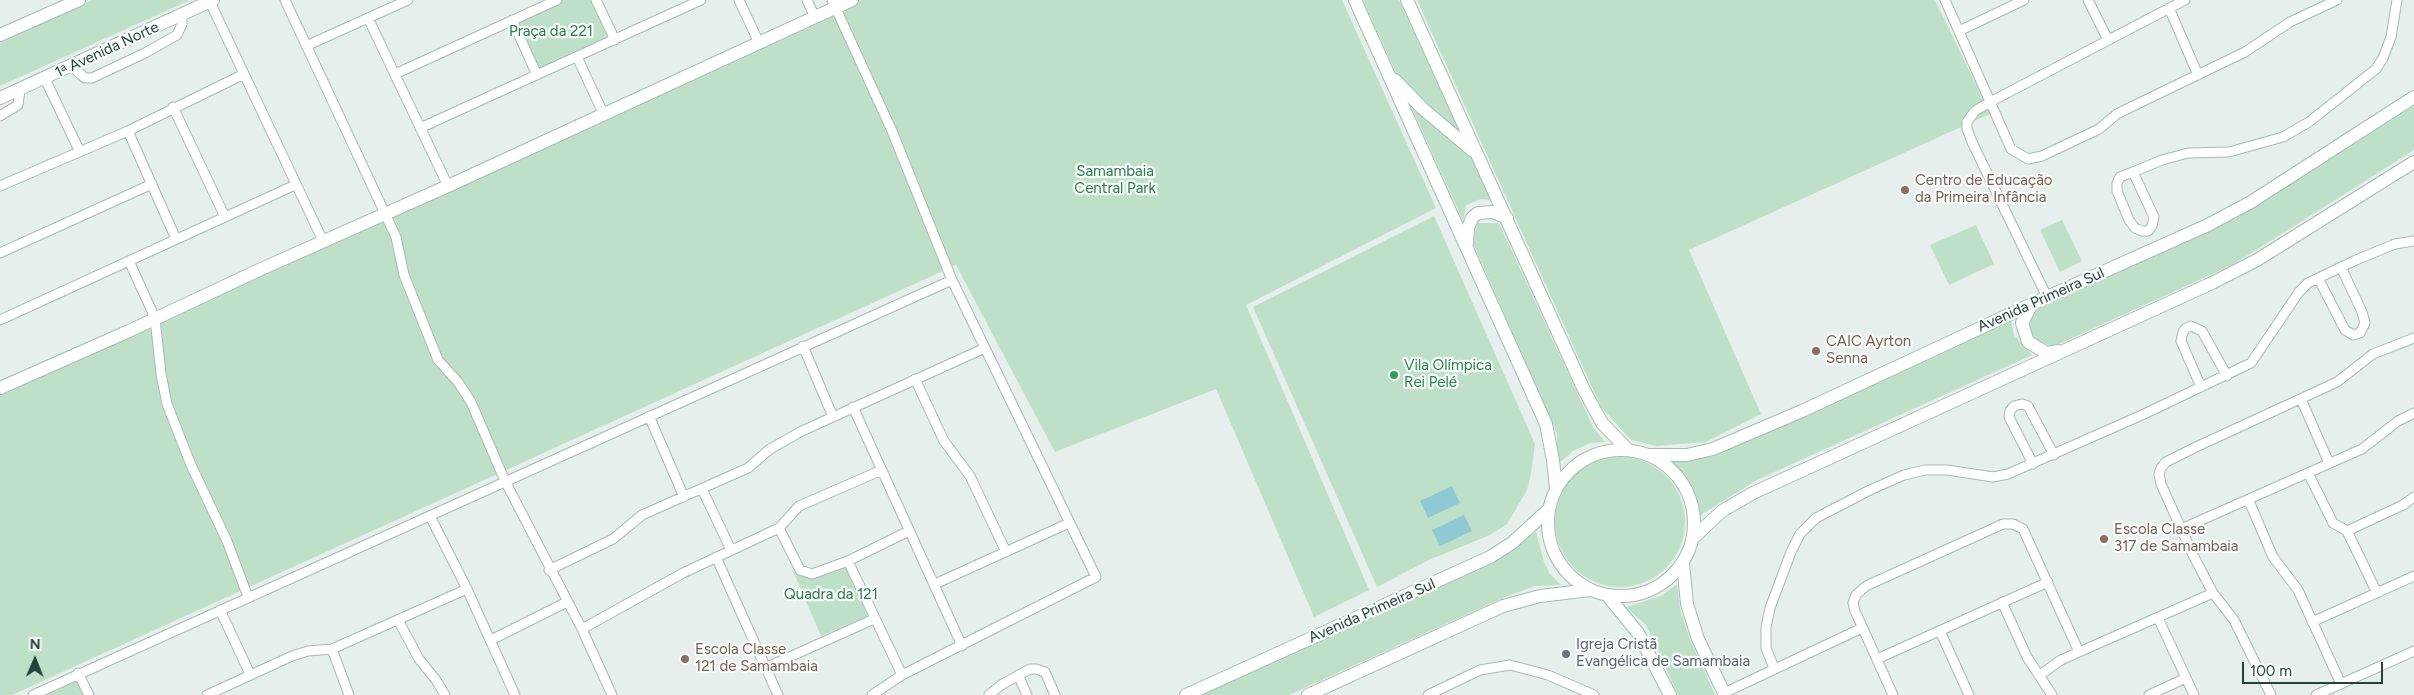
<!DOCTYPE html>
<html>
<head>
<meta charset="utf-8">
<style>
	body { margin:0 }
	#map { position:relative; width:2414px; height:695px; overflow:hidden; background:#e6efeb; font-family:Figtree,sans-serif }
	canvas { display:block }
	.north { position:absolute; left:10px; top:635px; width:50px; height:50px; -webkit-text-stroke:4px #f7fbf9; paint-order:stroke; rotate:1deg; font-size:14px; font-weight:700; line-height:20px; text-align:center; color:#24423a }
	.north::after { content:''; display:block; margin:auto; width:18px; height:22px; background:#24423a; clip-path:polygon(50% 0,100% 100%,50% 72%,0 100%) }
	.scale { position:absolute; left:2242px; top:662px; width:141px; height:22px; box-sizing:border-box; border:2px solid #24423a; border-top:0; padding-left:6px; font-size:15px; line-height:18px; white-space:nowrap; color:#24423a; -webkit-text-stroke:4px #f7fbf9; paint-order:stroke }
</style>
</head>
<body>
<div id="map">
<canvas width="2414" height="695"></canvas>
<div class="north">N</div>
<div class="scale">100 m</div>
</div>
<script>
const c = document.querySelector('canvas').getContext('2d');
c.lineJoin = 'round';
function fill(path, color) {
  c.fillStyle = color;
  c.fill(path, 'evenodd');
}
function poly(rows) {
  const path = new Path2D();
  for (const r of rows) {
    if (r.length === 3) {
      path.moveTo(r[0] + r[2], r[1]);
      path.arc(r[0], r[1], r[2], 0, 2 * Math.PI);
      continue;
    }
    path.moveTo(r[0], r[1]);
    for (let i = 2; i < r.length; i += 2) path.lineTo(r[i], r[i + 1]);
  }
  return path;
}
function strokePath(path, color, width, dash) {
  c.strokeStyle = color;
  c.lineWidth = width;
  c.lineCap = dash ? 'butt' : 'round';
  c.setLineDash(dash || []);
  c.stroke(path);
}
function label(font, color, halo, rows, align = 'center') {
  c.font = font + ' Figtree,sans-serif';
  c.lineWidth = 4.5;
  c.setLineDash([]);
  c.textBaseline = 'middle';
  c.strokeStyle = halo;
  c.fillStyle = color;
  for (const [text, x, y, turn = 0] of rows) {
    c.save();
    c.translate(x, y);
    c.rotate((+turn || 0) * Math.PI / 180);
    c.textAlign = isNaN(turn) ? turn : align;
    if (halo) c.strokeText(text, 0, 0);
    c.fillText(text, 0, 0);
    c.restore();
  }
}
fill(poly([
	[92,0,190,0,0,86,0,43],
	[550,0,591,0,608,38,534,71,510,18],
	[837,0,1342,0,1436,208,1246,305,1369,590,1314,617,1216,389,1055,452,956,265,12,695,0,695,0,396,841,9],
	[1363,0,1399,0,1491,200,1481,199,1466,205,1463,221],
	[1417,0,1935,0,1990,114,1689,250,1761,414,1706,442,1656,446,1631,440,1601,407],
	[2414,101,2414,150,2234,264,2055,346,2037,342,2029,327,2034,308,2220,223],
	[1434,216,1535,444,1531,474,1527,490,1507,524,1490,535,1429,560,1377,587,1253,307],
	[2062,220,2082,261,2060,272,2040,230],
	[1477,223,1499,223,1593,427,1605,442,1590,443,1573,451,1557,465,1557,434,1473,243],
	[1976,225,1994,264,1949,285,1930,245],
	[2011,320,2014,335,2032,355,1757,480,1699,516,1690,483,1672,462,1713,456],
	[1620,522,65],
	[1536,532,1544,562,1550,574,1561,585,1535,586,1505,597,1289,695,1202,695,1494,559],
	[844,560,868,616,821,636,793,571,812,573],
	[1677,584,1680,609,1690,639,1715,695,1678,695,1646,625,1626,607,1661,596],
	[77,674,87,695,31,695]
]), '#bfe0c8');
fill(poly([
	[1452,486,1460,503,1428,518,1420,501],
	[1464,515,1472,531,1440,546,1432,530]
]), '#8ec9d4');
const street = poly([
	[285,0,396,237,404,275,438,360,458,382,471,402,505,481,582,629,612,695],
	[596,0,615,40],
	[739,0,759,43],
	[807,0,815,18],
	[832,0,892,131,952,280,1096,577,902,675,872,695],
	[1945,0,2011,149,2028,159,2042,156,2099,129,2117,114,2131,107,2245,52,2290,22,2337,0],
	[2088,0,2108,40],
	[210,2,323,241],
	[2169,8,2198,75],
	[368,18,448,186],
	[512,20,537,75],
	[1959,31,2024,0],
	[306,46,408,0],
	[577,57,604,115],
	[71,66,85,78,92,78,145,53,177,35,182,24,182,15],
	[395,74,557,0],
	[45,79,79,150],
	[173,107,225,217],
	[0,116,18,105,20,90],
	[420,128,701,0],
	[128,131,176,239],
	[2133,172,2154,217,2152,226,2148,231,2142,231,2135,228,2129,220,2117,191,2117,183,2120,177,2133,172,2162,160,2188,153,2229,152,2283,137,2309,122,2376,69,2383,58,2391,37,2397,0],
	[0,186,128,131,244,74],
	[0,253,152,184],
	[129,261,155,318,161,374,167,404,191,465,227,541,248,597],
	[2318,278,2345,330,2353,335,2360,333,2365,323,2362,312,2341,267],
	[2047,297,1972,142,1967,129,1967,122,1975,111,1990,102,2185,0],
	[0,320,295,185],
	[803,346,833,417],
	[915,379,944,441,970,476,1006,552],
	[2201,387,2181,341,2183,332,2186,328,2191,326,2202,331,2227,376],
	[2301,399,2329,463],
	[853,407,962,646],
	[649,416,684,497],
	[2033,464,2009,417,2010,411,2014,406,2022,404,2028,406,2054,455],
	[2308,473,2333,523,2347,531,2377,593],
	[702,489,731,550],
	[2249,501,2273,557,2298,590,2341,684],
	[430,516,467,589,515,695],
	[779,528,800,570,812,574,848,561,909,531],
	[2181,529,2362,449,2398,421,2414,413],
	[2347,531,2403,505,2414,497],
	[716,557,778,695],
	[848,561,902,675],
	[549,570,613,539,642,515,748,468,770,449,802,431,985,348],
	[935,584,1069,523],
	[2002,602,2027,657,2052,695],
	[220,610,250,674],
	[2158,618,2194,695],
	[398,620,419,659,436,680,445,695],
	[2312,622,2414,576],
	[582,629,683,573,779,528,799,506,882,470],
	[1940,631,1969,695],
	[491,640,567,602],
	[332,649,349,695],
	[1877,659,2048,582],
	[765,668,874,619],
	[1774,668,1766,648,1766,627,1770,608,1791,552,1800,534,1816,518,1870,490,1904,475,1925,470,1947,470,1993,477,2008,474,2142,415,2251,363,2299,292,2308,283,2356,260,2395,244,2414,241],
	[78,673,89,695],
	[1018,675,1027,695],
	[2040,675,2061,660,2213,593],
	[1724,693,1862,628],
	[33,695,952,280],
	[207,695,292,656,308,651,332,649,467,589],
	[989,695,1001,685,1030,669,1036,669,1045,672,1055,695],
	[1428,695,1480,670,1510,665,1548,675,1594,695],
	[1893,695,1855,611,1853,603,1856,595,1866,586,2003,524,2013,524,2023,529,2079,652],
	[2149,695,2186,678],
	[2271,695,2234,620,2213,593,2193,555,2161,484,2159,474,2161,468,2166,462,2196,447,2337,382,2373,354,2414,338],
	[2316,695,2414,651]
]);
const secondary = poly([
	[1355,0,1546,424,1553,460,1556,488],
	[1407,0,1584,390,1602,423,1628,450],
	[0,35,79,0],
	[1395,80,1422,108,1473,151],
	[0,98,213,0],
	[1467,244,1468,228,1472,218,1478,213,1493,212,1507,218],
	[2032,304,2022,323,2028,342,2047,353,2058,351],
	[0,388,129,331,259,270,448,186,852,0],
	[1621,523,73],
	[1648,455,1687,455,1713,449,1802,411,2047,297,2208,225,2251,202,2414,97],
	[1693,538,1722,511,1753,493,2212,283,2257,260,2414,162],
	[1683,563,1687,604,1698,639,1725,695],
	[1607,595,1638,633,1670,695],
	[1186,695,1490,557,1512,543,1548,510],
	[1308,695,1503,606,1540,596,1590,590]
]);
strokePath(street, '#a8b8b2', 11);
strokePath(secondary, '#a4bbb3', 14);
strokePath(street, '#fff', 9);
strokePath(secondary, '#fff', 12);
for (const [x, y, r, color] of [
	[1905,190,5,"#8d6e63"],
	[1816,351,5,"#8d6e63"],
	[1394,375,5,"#2e9e5b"],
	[2104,539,5,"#8d6e63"],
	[1566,654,5,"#6b7280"],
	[685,659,5,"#8d6e63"]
]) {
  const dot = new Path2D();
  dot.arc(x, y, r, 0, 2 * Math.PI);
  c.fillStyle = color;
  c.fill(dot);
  strokePath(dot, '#f7fbf9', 2);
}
label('15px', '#2d7a4b', '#f7fbf9', [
	["Praça da 221",551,32],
	["Samambaia",1115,172],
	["Central Park",1115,189],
	["Quadra da 121",831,595]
]);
label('15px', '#24423a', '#f7fbf9', [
	["1ᵃ Avenida Norte",107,50,-25],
	["Avenida Primeira Sul",2041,300,-24],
	["Avenida Primeira Sul",1372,611,-24]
]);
label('15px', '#785e54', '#f7fbf9', [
	["Centro de Educação",1915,181],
	["da Primeira Infância",1915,198],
	["CAIC Ayrton",1826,342],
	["Senna",1826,359],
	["Escola Classe",2114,530],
	["317 de Samambaia",2114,547],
	["Escola Classe",695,650],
	["121 de Samambaia",695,667]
], 'left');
label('15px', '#27864d', '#f7fbf9', [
	["Vila Olímpica",1404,366],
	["Rei Pelé",1404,383]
], 'left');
label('15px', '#5b616d', '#f7fbf9', [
	["Igreja Cristã",1576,645],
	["Evangélica de Samambaia",1576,662]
], 'left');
</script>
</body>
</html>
